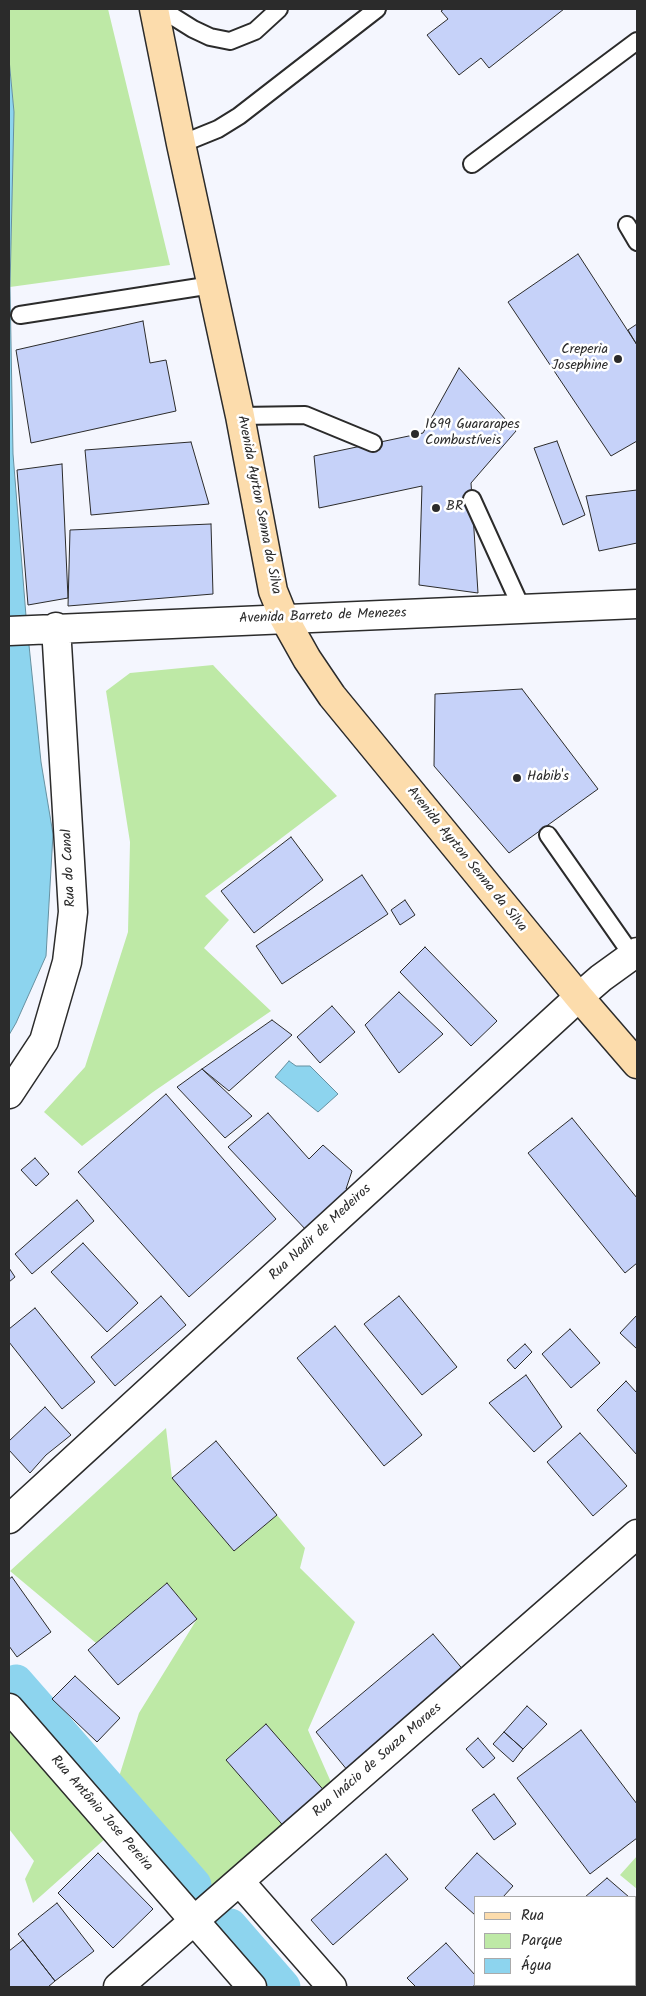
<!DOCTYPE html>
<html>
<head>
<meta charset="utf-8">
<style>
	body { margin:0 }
	#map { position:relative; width:646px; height:1996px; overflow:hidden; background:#f4f6fe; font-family:Kalam,sans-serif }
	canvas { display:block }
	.frame { position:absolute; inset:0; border:10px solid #2b2b2b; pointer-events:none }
	.legend { position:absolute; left:474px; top:1896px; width:162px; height:90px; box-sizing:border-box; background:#fff; border:1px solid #aaa; margin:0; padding:6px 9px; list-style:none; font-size:15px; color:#2b2b2b }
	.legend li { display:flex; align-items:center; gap:10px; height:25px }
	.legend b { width:25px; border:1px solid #aaa }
</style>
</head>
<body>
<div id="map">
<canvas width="646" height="1996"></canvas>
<div class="frame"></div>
<ul class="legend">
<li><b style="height:6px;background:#fcdcac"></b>Rua</li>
<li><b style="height:14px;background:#bee9a6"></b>Parque</li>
<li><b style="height:14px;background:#8dd4ee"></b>Água</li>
</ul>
</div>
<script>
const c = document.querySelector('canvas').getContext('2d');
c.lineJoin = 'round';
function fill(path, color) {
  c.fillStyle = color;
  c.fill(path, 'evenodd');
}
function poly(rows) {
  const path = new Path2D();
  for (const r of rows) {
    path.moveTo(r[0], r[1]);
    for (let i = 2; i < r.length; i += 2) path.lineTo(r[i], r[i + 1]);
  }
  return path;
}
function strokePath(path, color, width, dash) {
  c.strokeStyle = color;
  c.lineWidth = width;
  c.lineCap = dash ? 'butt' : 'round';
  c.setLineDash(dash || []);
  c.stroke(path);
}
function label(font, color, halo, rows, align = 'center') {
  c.font = font + ' Kalam,sans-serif';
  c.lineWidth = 5;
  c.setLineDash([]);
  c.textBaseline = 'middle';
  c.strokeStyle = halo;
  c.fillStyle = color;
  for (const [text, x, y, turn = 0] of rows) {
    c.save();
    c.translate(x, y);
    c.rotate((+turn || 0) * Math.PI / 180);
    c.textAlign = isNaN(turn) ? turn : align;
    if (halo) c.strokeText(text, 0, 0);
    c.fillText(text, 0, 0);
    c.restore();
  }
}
fill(poly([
	[9,9,108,9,170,265,10,287,14,112,9,59],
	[213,665,337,796,205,896,229,920,204,948,271,1011,153,1092,82,1146,44,1112,85,1067,128,932,130,842,106,691,130,673],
	[166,1428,172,1478,234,1551,277,1515,305,1548,300,1568,355,1622,308,1730,334,1789,216,1890,118,1780,139,1713,197,1619,167,1583,96,1643,10,1571],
	[9,1718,115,1830,33,1903,25,1879,34,1861,9,1829],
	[637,1856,637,1889,620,1875],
	[637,1900,637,1969,635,1966,635,1902]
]), '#bee9a6');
const water = poly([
	[9,59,14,112,10,287,13,454,26,616,41,762,53,834,46,956,16,1023,9,1035,9,59],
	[289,1061,296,1066,310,1066,338,1094,318,1112,275,1077,289,1061]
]);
fill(water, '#8dd4ee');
strokePath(water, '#6690a0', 1);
strokePath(poly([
	[16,1682,194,1885],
	[230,1926,283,1987]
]), '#8dd4ee', 35);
const building = poly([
	[444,9,564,9,489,68,481,58,459,75,427,35,448,19,441,11,444,9],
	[578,254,637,345,637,441,611,456,508,302,578,254],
	[143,321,150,363,166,360,176,411,31,443,16,350,143,321],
	[637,324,637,345,628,330,637,324],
	[459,368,516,431,471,483,478,593,419,585,422,486,319,508,314,456,423,433,459,368],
	[557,441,585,515,563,525,534,448,557,441],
	[191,442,209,504,91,515,85,450,191,442],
	[62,464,68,598,28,605,17,470,62,464],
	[637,490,637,543,599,551,586,496,637,490],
	[211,524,213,594,68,606,70,530,211,524],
	[522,689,598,789,509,853,434,766,435,694,522,689],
	[291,837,323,880,254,933,221,891,291,837],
	[362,875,388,914,282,984,256,946,362,875],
	[405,900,415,915,400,925,391,910,405,900],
	[425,947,497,1021,471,1046,400,972,425,947],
	[399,992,443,1034,399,1073,365,1025,399,992],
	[332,1006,355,1032,320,1063,297,1037,332,1006],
	[272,1020,292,1035,229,1091,202,1069,272,1020],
	[202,1069,252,1116,225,1138,177,1087,202,1069],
	[166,1094,276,1219,189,1297,78,1172,166,1094],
	[268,1113,309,1159,323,1145,352,1171,346,1189,353,1191,307,1231,228,1147,268,1113],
	[572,1118,637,1198,637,1263,625,1273,528,1153,572,1118],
	[35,1158,49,1174,36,1186,21,1170,35,1158],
	[77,1200,94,1221,32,1274,15,1254,77,1200],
	[83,1243,138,1303,107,1332,51,1272,83,1243],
	[9,1268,15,1277,9,1282,9,1268],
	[161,1296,186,1325,115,1386,91,1357,161,1296],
	[399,1296,457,1367,422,1395,364,1324,399,1296],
	[35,1308,95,1382,62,1409,9,1342,9,1329,35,1308],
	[637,1315,637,1349,620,1333,637,1315],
	[335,1326,422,1435,384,1466,297,1358,335,1326],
	[570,1329,600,1363,571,1388,542,1354,570,1329],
	[525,1344,532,1352,515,1369,507,1360,525,1344],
	[526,1375,562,1427,534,1452,489,1403,526,1375],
	[626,1381,637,1393,637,1455,597,1410,626,1381],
	[45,1407,71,1435,46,1455,30,1473,9,1450,9,1441,45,1407],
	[580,1433,627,1486,593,1516,547,1462,580,1433],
	[216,1441,277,1515,234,1551,172,1478,216,1441],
	[12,1577,51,1632,17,1657,9,1646,9,1579,12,1577],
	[167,1583,197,1619,118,1685,88,1650,167,1583],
	[433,1634,465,1672,348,1771,316,1732,433,1634],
	[75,1676,120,1718,97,1742,52,1699,75,1676],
	[527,1706,547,1724,523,1749,504,1732,527,1706],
	[266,1724,327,1794,287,1830,226,1760,266,1724],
	[581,1730,637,1804,637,1838,590,1874,517,1778,581,1730],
	[504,1732,523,1749,513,1762,493,1744,504,1732],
	[478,1738,495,1758,483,1768,466,1749,478,1738],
	[494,1794,516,1824,494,1840,472,1810,494,1794],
	[98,1853,153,1909,113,1948,58,1893,98,1853],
	[477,1853,513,1886,503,1897,475,1897,475,1915,445,1888,477,1853],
	[386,1854,408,1879,333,1945,311,1920,386,1854],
	[607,1878,629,1897,585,1897,607,1878],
	[57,1903,94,1951,55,1981,18,1934,57,1903],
	[23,1940,55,1981,48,1987,9,1987,9,1951,23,1940],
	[446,1943,475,1975,475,1985,472,1987,416,1987,407,1978,446,1943],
	[635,1982,637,1987,589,1987,587,1985,635,1985,635,1982],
	[515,1985,559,1985,561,1987,517,1987,515,1985]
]);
fill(building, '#c6d2f9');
strokePath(building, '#2b2b2b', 1);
const lane = poly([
	[161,9,193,29,210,37,230,41,255,31,279,9],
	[181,144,218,129,239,116,377,9],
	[472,164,637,41],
	[627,225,637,242],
	[20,315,212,285],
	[240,416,305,415,373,443],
	[472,499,522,609],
	[548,835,632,955]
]);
const street = poly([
	[9,1519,579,997,601,978,637,952],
	[9,1708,252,1987],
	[240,1882,332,1987],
	[118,1987,637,1534]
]);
const secondary = poly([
	[9,631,637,604],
	[9,1094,44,1041,67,962,73,912,56,627]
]);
const primary = poly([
	[154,9,181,144,240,416,273,591,284,618,307,659,332,696,579,997,637,1064]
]);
strokePath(lane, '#2b2b2b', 20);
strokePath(street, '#2b2b2b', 31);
strokePath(secondary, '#2b2b2b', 31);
strokePath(primary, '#2b2b2b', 31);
strokePath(lane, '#fff', 16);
strokePath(street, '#fff', 28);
strokePath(secondary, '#fff', 28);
strokePath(primary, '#fcdcac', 28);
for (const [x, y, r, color] of [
	[618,359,5,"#2b2b2b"],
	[415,434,5,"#2b2b2b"],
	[436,508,5,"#2b2b2b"],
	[517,778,5,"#2b2b2b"]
]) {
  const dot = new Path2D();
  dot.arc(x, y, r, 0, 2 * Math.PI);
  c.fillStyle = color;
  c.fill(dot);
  strokePath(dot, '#fff', 2);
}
label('14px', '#2b2b2b', '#fff', [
	["Creperia",608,351,"right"],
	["Josephine",608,367,"right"],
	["1699 Guararapes",425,426],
	["Combustíveis",425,442],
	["BR",446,508],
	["Habib's",527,778]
], 'left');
label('14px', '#2b2b2b', '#fff', [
	["Avenida Ayrton Senna da Silva",258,505,79],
	["Avenida Barreto de Menezes",323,617,-2],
	["Avenida Ayrton Senna da Silva",466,860,51],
	["Rua do Canal",70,868,-93],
	["Rua Nadir de Medeiros",321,1233,-43],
	["Rua Inácio de Souza Moraes",378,1761,-41],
	["Rua Antônio Jose Pereira",101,1814,49]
]);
</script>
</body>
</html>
